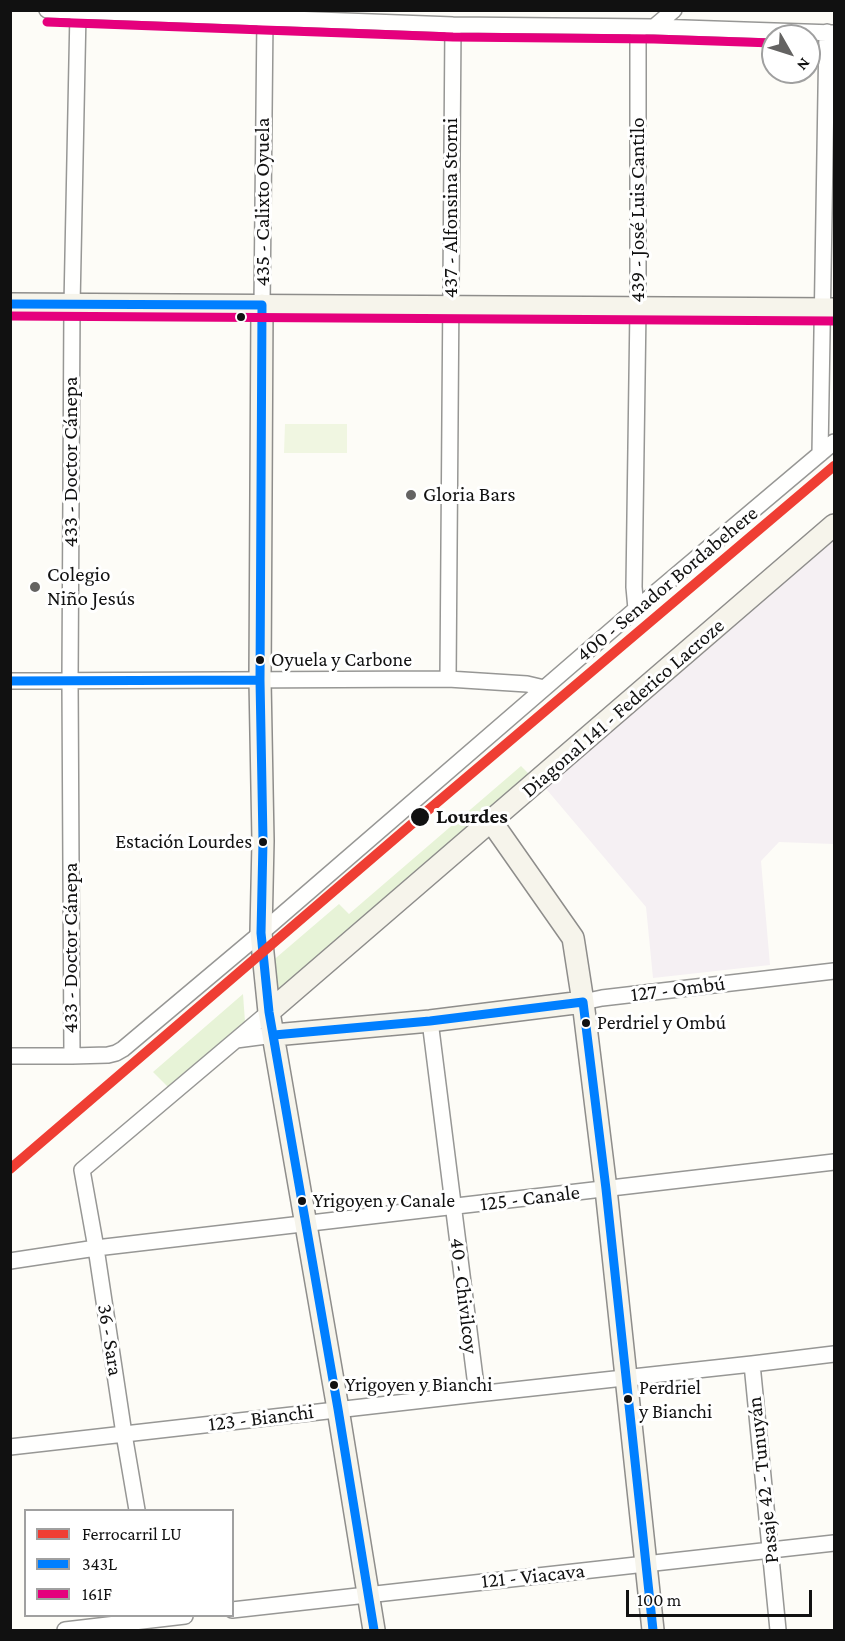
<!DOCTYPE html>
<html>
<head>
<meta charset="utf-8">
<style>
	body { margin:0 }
	#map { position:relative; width:845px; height:1641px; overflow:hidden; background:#fdfcf7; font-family:"Crimson Pro",serif }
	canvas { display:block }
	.frame { position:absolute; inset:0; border:12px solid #111; pointer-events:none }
	.legend { position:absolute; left:24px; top:1509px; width:210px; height:108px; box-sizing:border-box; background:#fff; border:2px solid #a0a0a0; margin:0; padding:8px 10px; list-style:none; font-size:18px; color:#111 }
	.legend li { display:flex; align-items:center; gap:12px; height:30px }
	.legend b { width:30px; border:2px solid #a0a0a0 }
	.north { position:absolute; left:761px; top:24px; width:60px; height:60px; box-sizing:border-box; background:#fff; border:2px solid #a0a0a0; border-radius:50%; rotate:129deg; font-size:16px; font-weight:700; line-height:24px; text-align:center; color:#111 }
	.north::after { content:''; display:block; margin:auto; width:21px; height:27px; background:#646362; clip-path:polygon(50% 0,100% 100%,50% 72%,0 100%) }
	.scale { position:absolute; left:626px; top:1590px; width:186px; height:27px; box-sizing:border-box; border:3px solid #111; border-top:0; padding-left:8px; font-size:18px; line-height:21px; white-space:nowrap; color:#111; -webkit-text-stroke:4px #fff; paint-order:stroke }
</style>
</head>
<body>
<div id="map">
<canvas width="845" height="1641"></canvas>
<div class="frame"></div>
<ul class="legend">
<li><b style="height:8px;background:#ef3e33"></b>Ferrocarril LU</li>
<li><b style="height:8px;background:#007fff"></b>343L</li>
<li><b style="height:8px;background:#e5007d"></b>161F</li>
</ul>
<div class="north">N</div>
<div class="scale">100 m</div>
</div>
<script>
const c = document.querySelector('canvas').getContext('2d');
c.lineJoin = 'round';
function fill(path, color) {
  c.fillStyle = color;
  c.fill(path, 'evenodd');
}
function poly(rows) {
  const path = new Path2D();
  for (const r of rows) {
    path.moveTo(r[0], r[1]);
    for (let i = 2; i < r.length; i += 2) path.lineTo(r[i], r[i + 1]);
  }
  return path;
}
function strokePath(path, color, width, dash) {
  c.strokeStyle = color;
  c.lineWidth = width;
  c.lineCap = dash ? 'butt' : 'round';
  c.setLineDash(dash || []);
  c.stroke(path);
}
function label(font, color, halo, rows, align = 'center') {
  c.font = font + ' "Crimson Pro",serif';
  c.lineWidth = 6;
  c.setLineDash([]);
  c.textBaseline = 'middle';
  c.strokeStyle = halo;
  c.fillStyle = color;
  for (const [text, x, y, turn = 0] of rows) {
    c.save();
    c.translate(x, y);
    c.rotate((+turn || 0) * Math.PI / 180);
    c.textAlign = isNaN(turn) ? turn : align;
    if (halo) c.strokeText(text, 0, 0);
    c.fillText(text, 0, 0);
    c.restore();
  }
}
fill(poly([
	[834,539,834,852,833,844,779,842,761,861,770,965,653,978,646,907,542,784]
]), '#f5f0f3');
fill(poly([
	[521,766,532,777,284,990,274,987,270,963,339,904,349,914],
	[243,994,245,1022,169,1088,153,1072]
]), '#e7f3d7');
fill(poly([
	[285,424,347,424,347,453,284,453]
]), '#f0f6e1');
const street = poly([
	[47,10,453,25,654,27,834,33],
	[654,27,674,10],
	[262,305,265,17],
	[820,454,827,32],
	[636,609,634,587,638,308,638,27],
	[448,679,453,25],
	[10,681,448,679,527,684,544,688],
	[583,1002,602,998,834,971],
	[430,1021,477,1394],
	[236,1040,274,1035],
	[10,1056,72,1056,108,1055,116,1053,123,1049,261,933,636,609,834,442],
	[72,1056,70,681,72,305,78,12],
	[10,1261,96,1248,834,1162],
	[752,1364,778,1630],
	[10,1447,477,1394,752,1364,834,1354],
	[137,1510,124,1434,96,1248,82,1170,269,1012],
	[232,1610,834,1543],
	[65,1630,185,1616]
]);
const secondary = poly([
	[10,304,834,309],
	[262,305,260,680,263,841,261,933,263,953,269,1012,338,1409,374,1630],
	[491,821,573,938,574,944,583,1002,606,1189,653,1630],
	[269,1012,834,525],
	[274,1035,430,1021,583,1002]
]);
strokePath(street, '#979795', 18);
strokePath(secondary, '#8e8d8b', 24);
strokePath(street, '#fffffe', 15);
strokePath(secondary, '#f6f4eb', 21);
strokePath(poly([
	[10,304,262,305,260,680,263,841,261,933,269,1012,338,1409,374,1630],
	[10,681,260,680],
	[274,1035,430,1021,583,1002,606,1189,653,1630]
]), '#007fff', 9);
strokePath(poly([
	[47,22,453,37,654,39,773,43],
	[10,316,834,321]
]), '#e5007d', 9);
strokePath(poly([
	[10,1169,420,817,834,466]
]), '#ef3e33', 10);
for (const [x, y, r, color] of [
	[241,317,5,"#111"],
	[411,495,6,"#646362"],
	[35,587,6,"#646362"],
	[260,660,5,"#111"],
	[420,817,10,"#111"],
	[263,842,5,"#111"],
	[586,1023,5,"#111"],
	[302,1201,5,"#111"],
	[334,1385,5,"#111"],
	[628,1399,5,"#111"]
]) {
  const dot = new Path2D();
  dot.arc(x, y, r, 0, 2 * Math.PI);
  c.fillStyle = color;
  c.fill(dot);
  strokePath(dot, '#fff', 2);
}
label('20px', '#111', '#fff', [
	["Oyuela y Carbone",271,660],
	["Estación Lourdes",252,842,"right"],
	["Perdriel y Ombú",597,1023],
	["Yrigoyen y Canale",313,1201],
	["Yrigoyen y Bianchi",345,1385],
	["Perdriel",639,1388],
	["y Bianchi",639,1412]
], 'left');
label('21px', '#111', '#fff', [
	["435 - Calixto Oyuela",263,202,-90],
	["437 - Alfonsina Storni",451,208,-90],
	["439 - José Luis Cantilo",638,210,-90],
	["433 - Doctor Cánepa",71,462,-90],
	["400 - Senador Bordabehere",667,584,-40],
	["Diagonal 141 - Federico Lacroze",623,708,-41],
	["433 - Doctor Cánepa",71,948,-90],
	["127 - Ombú",678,989,-7],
	["125 - Canale",530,1198,-7],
	["40 - Chivilcoy",464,1296,83],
	["36 - Sara",110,1340,81],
	["123 - Bianchi",261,1418,-7],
	["Pasaje 42 - Tunuyán",763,1480,-96],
	["121 - Viacava",533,1576,-6]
]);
label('21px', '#111', '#fff', [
	["Gloria Bars",423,495],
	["Colegio",47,575],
	["Niño Jesús",47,599]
], 'left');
label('bold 21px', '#111', '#fff', [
	["Lourdes",436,817]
], 'left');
</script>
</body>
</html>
